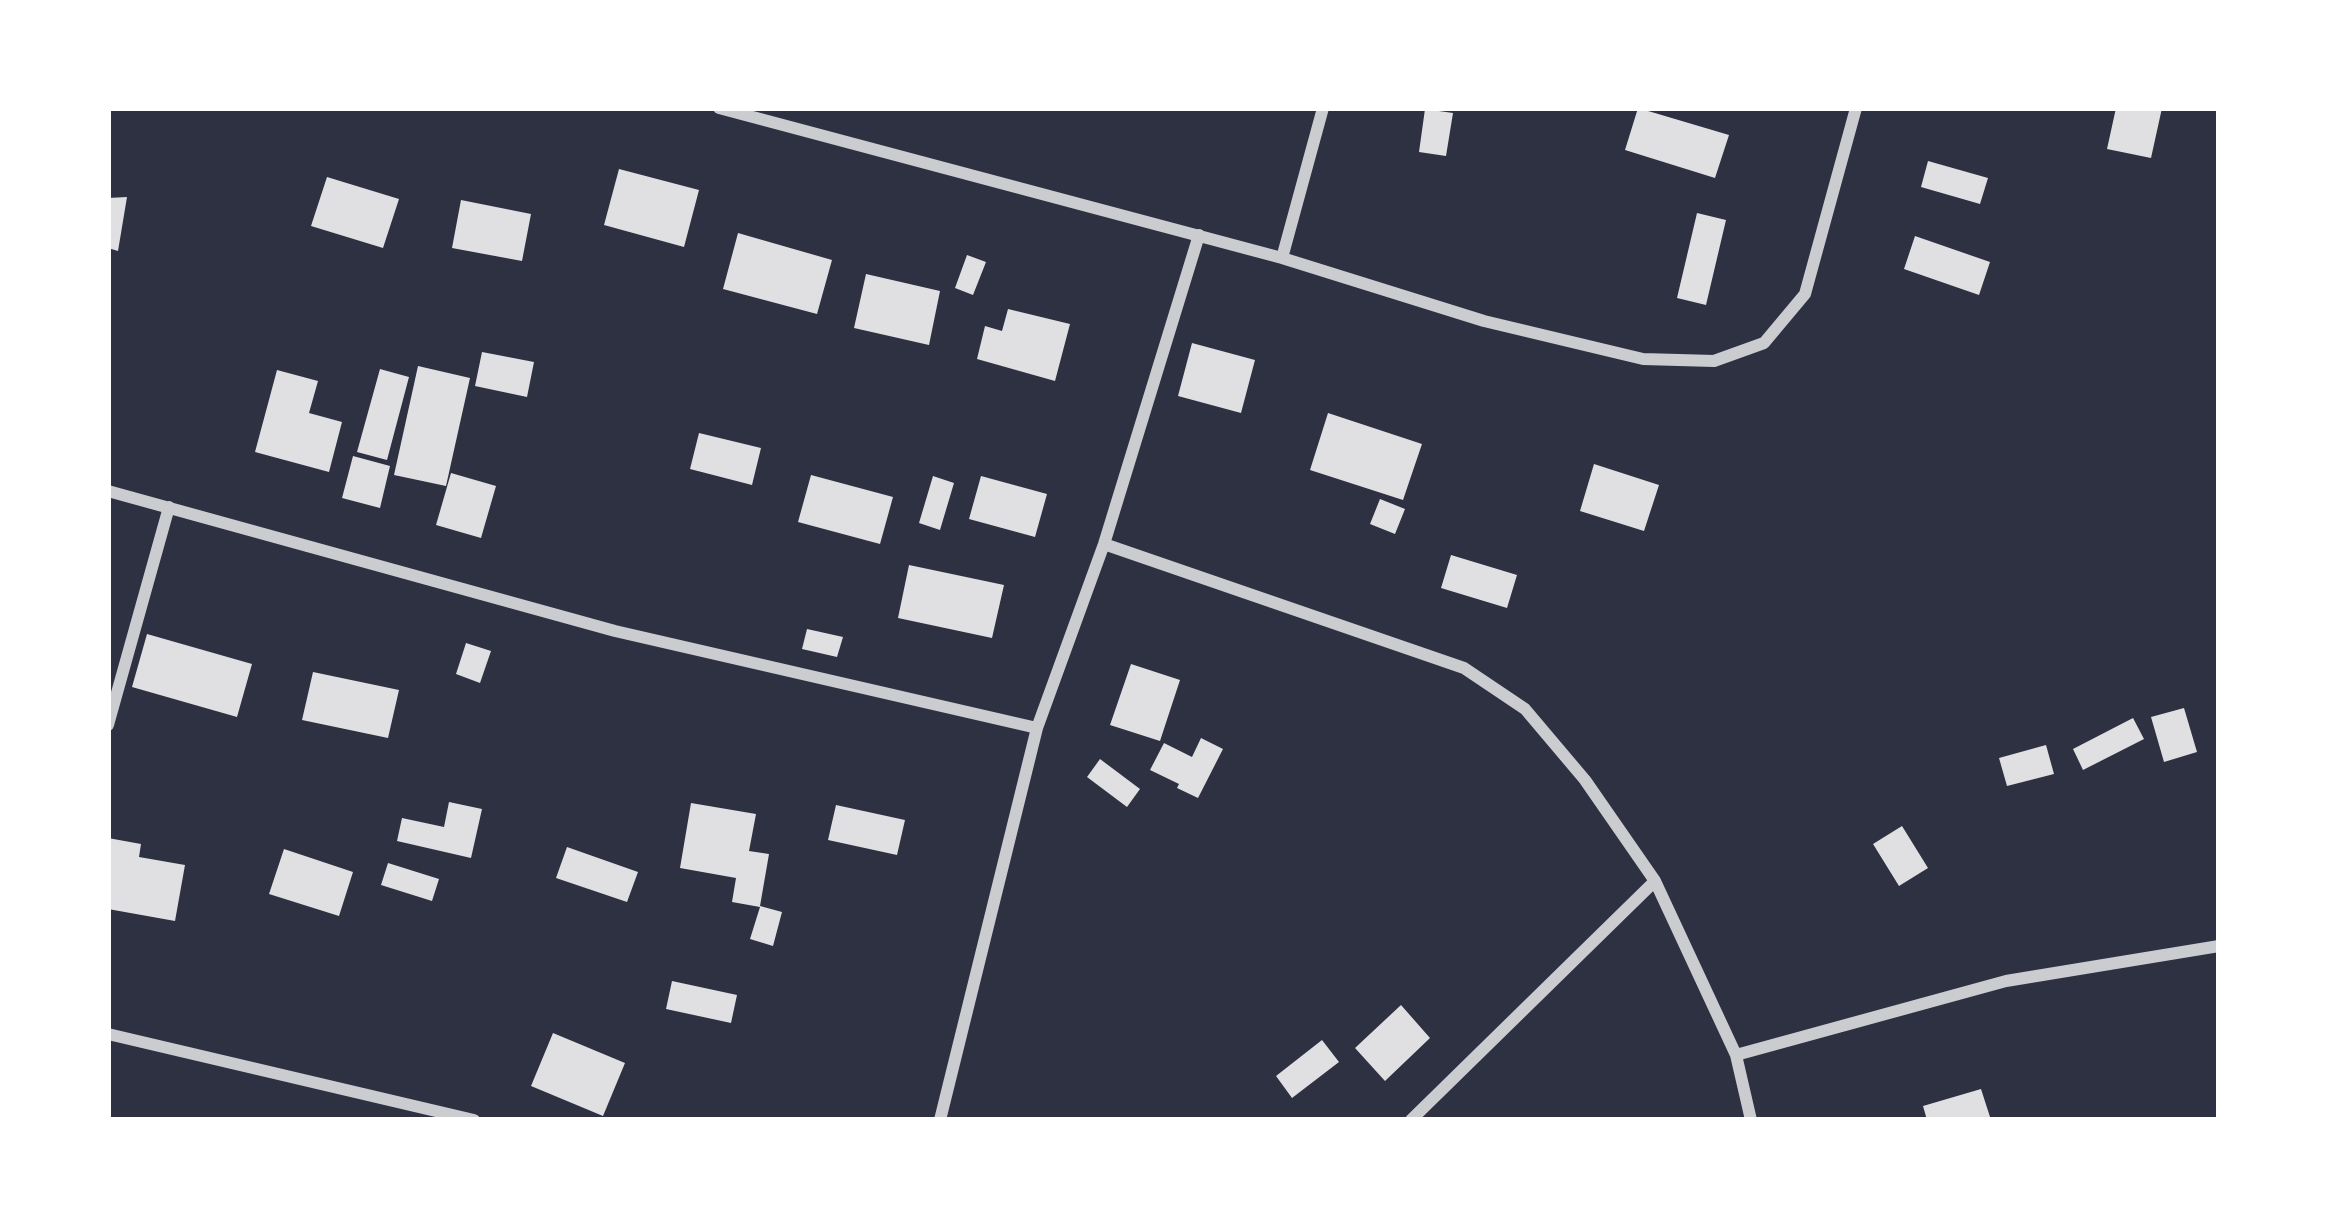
<!DOCTYPE html>
<html>
<head>
<meta charset="utf-8">
<style>
	body { margin:0 }
	#map { position:relative; width:2327px; height:1228px; overflow:hidden; background:#2d3142; font-family:Manrope,sans-serif }
	canvas { display:block }
	.frame { position:absolute; inset:0; border:111px solid #fff; pointer-events:none }
</style>
</head>
<body>
<div id="map">
<canvas width="2327" height="1228"></canvas>
<div class="frame"></div>
</div>
<script>
const c = document.querySelector('canvas').getContext('2d');
c.lineJoin = 'round';
function fill(path, color) {
  c.fillStyle = color;
  c.fill(path, 'evenodd');
}
function poly(rows) {
  const path = new Path2D();
  for (const r of rows) {
    path.moveTo(r[0], r[1]);
    for (let i = 2; i < r.length; i += 2) path.lineTo(r[i], r[i + 1]);
  }
  return path;
}
function strokePath(path, color, width, dash) {
  c.strokeStyle = color;
  c.lineWidth = width;
  c.lineCap = dash ? 'butt' : 'round';
  c.setLineDash(dash || []);
  c.stroke(path);
}
fill(poly([
	[1638,108,1729,135,1715,178,1625,150],
	[2116,108,2162,108,2151,158,2107,149],
	[1425,109,1453,113,1446,156,1419,152],
	[1928,161,1988,178,1980,204,1921,187],
	[619,169,699,190,684,247,604,225],
	[327,177,399,199,383,248,311,226],
	[127,197,118,251,108,248,108,198],
	[461,200,531,214,522,261,452,248],
	[1697,213,1726,220,1706,305,1677,298],
	[738,233,832,260,817,314,723,289],
	[1915,236,1990,262,1979,295,1904,269],
	[967,255,986,262,973,295,955,288],
	[866,274,940,291,929,345,854,328],
	[1008,309,1070,324,1055,381,977,359,985,326,1002,331],
	[1192,343,1255,360,1241,413,1178,396],
	[482,352,534,362,527,397,475,386],
	[418,366,470,378,446,486,394,475],
	[380,369,409,377,387,460,357,452],
	[277,370,318,381,309,413,342,422,329,472,255,452],
	[1328,413,1422,444,1403,500,1310,470],
	[699,433,761,448,752,485,690,469],
	[353,456,390,466,380,508,342,498],
	[1594,464,1659,485,1644,531,1580,511],
	[451,473,496,486,481,538,436,525],
	[811,475,893,497,880,544,798,522],
	[933,476,954,483,940,530,919,523],
	[981,476,1047,494,1035,537,969,519],
	[1380,499,1405,509,1395,534,1370,524],
	[1451,555,1517,575,1507,608,1441,588],
	[909,565,1004,585,992,638,898,618],
	[807,629,843,637,837,657,802,649],
	[147,634,252,664,237,717,132,687],
	[466,643,491,651,480,683,456,674],
	[1131,664,1180,680,1160,741,1110,725],
	[313,672,399,690,388,738,302,720],
	[2184,708,2197,752,2164,762,2151,717],
	[2133,718,2144,739,2083,770,2073,749],
	[1201,738,1223,749,1198,798,1177,788,1179,784,1150,770,1164,743,1192,757],
	[2046,745,2054,774,2007,786,1999,758],
	[1100,759,1140,789,1127,807,1087,777],
	[449,802,482,809,471,858,397,841,402,818,444,827],
	[691,803,756,814,749,851,769,854,760,906,782,912,773,946,750,939,760,907,732,902,736,878,680,868],
	[836,805,905,820,897,855,828,840],
	[1902,826,1928,868,1899,886,1873,844],
	[108,838,141,844,139,857,185,865,175,921,108,909],
	[567,847,638,872,627,902,556,878],
	[284,849,353,872,339,916,269,894],
	[388,863,439,879,432,901,381,885],
	[672,981,737,995,731,1023,666,1009],
	[1401,1005,1430,1038,1385,1081,1355,1048],
	[553,1033,625,1063,603,1116,531,1086],
	[1322,1040,1339,1062,1292,1098,1276,1076],
	[1981,1089,1991,1120,1927,1120,1923,1106]
]), '#e0e0e3');
strokePath(poly([
	[719,108,1282,258,1484,321,1643,359,1714,361,1764,343,1805,294,1856,108],
	[1282,258,1323,108],
	[108,491,615,631,1037,728],
	[1104,544,1464,668,1525,709,1585,780,1655,881,1736,1055,1751,1120],
	[108,725,169,507],
	[108,1034,474,1120],
	[1736,1055,2006,981,2219,946],
	[940,1120,1037,728,1104,544,1199,235],
	[1411,1120,1655,881]
]), '#caccd0', 12);
</script>
</body>
</html>
